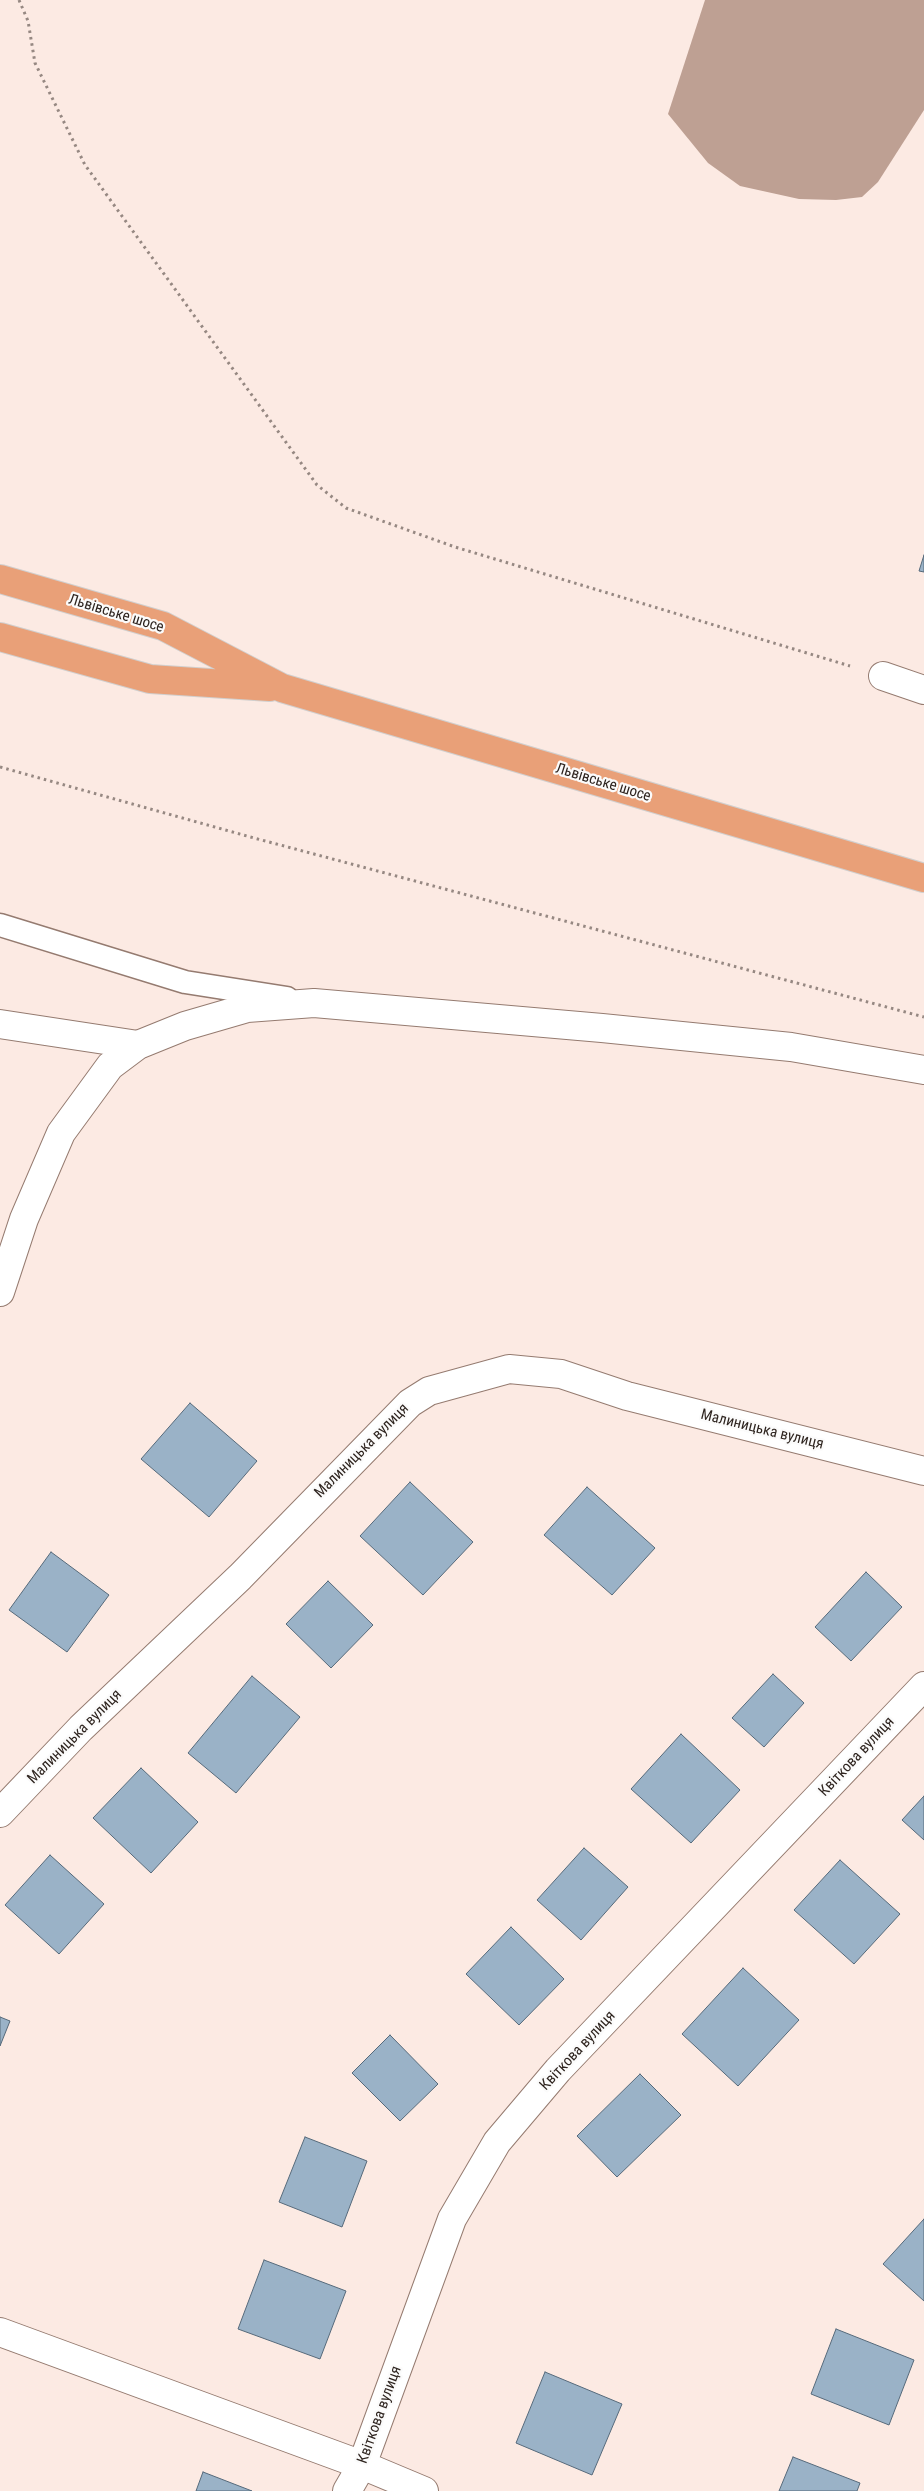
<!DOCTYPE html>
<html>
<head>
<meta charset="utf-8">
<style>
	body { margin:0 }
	canvas { display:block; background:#fceae3 }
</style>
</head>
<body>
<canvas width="924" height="2491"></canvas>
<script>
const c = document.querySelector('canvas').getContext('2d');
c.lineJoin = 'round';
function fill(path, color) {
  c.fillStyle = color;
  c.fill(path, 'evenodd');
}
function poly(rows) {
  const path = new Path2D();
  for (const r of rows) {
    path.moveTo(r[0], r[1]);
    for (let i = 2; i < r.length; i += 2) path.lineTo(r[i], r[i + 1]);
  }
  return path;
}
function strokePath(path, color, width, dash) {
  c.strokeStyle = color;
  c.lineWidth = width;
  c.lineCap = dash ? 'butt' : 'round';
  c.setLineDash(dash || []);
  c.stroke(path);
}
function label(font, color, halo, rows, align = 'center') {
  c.font = font + ' "Roboto Condensed",sans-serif';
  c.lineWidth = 4.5;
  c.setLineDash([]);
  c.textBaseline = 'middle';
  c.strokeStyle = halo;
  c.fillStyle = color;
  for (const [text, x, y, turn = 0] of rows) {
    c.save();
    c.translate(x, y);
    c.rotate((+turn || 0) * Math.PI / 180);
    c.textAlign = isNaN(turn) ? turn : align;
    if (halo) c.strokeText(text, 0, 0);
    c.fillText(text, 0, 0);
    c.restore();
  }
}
fill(poly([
	[705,0,924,0,924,110,878,182,862,197,836,200,799,199,740,186,708,163,668,114]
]), '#bea093');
const building = poly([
	[924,555,924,572,919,571,924,555],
	[190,1403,257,1461,209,1517,141,1459,190,1403],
	[410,1482,473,1542,423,1595,360,1536,410,1482],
	[587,1487,655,1548,612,1595,544,1535,587,1487],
	[51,1552,109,1595,67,1652,9,1610,51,1552],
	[866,1572,902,1607,851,1661,815,1627,866,1572],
	[328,1581,373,1625,331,1668,286,1624,328,1581],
	[773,1674,804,1703,764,1747,732,1718,773,1674],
	[252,1676,300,1717,236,1793,188,1753,252,1676],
	[681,1734,740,1790,691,1843,631,1789,681,1734],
	[141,1768,198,1822,151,1873,93,1818,141,1768],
	[924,1796,924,1840,902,1820,924,1796],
	[584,1848,628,1887,581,1940,537,1900,584,1848],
	[50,1855,104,1904,59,1954,5,1905,50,1855],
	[840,1860,900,1914,854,1964,794,1910,840,1860],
	[511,1927,564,1979,519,2025,466,1974,511,1927],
	[743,1968,799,2020,738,2086,682,2034,743,1968],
	[0,2017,10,2021,0,2046,0,2017],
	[390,2035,438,2084,400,2121,352,2073,390,2035],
	[640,2074,681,2115,617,2177,577,2136,640,2074],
	[305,2137,367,2161,342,2227,279,2202,305,2137],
	[924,2219,924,2301,883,2264,924,2219],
	[264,2260,346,2291,320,2359,238,2329,264,2260],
	[836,2329,914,2360,889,2425,811,2394,836,2329],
	[545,2372,622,2404,592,2475,516,2443,545,2372],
	[793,2457,860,2483,857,2491,779,2491,793,2457],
	[203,2472,252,2491,196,2491,203,2472]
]);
fill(building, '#9ab2c7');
strokePath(building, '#566a7b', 1);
const lane = poly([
	[0,925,185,982,287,998]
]);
const street = poly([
	[883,676,924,690],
	[0,1024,138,1045],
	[0,1813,81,1728,240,1577,410,1403,429,1391,509,1369,561,1374,627,1396,924,1471],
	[0,2332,362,2465,424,2491],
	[347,2491,362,2465,452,2219,497,2142,558,2070,924,1686]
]);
const secondary = poly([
	[0,1292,24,1219,61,1133,110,1066,138,1045,185,1026,247,1008,314,1003,602,1028,791,1047,924,1070]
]);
const primary = poly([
	[0,579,163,626,282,688,924,878],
	[0,637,150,679,270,687]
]);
strokePath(lane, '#957b70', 25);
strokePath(street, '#957b70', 30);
strokePath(secondary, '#957b70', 30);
strokePath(primary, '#d1cfce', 30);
strokePath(poly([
	[19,0,28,21,35,63,85,165,317,485,346,508,455,547,850,666],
	[0,767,254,838,924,1017]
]), '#968882', 3, [2.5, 4]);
strokePath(lane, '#fff', 22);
strokePath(street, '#fff', 28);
strokePath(secondary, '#fff', 28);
strokePath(primary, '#e9a078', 28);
label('15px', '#2e241f', '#fbfbfb', [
	["Львівське шосе",116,614,17],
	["Львівське шосе",603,783,17],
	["Малиницька вулиця",762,1430,14],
	["Малиницька вулиця",362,1451,-45],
	["Малиницька вулиця",75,1737,-45],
	["Квіткова вулиця",857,1757,-47],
	["Квіткова вулиця",578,2051,-47],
	["Квіткова вулиця",380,2415,-70]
]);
</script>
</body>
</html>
